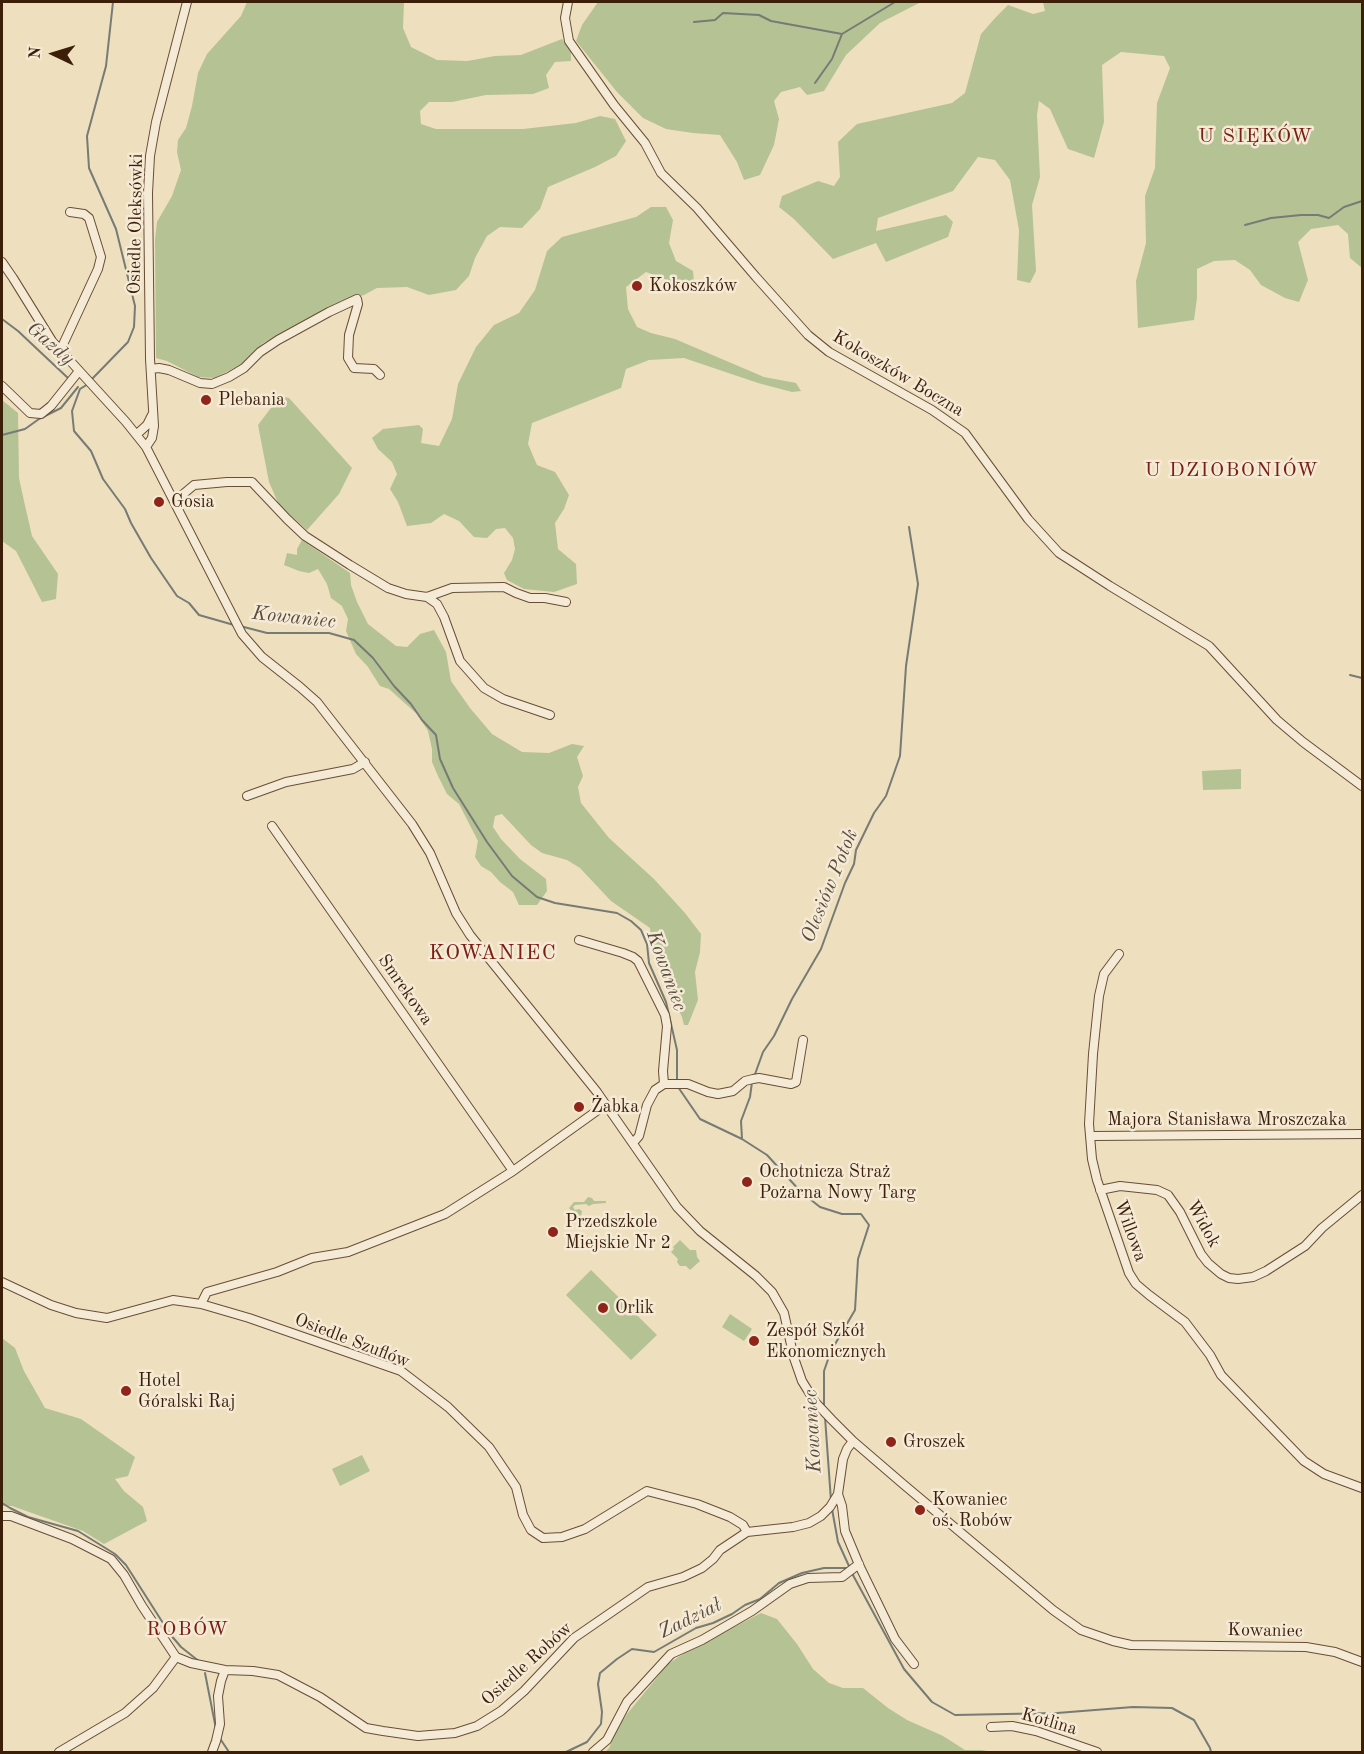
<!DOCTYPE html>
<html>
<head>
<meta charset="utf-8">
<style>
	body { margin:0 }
	#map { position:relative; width:1364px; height:1754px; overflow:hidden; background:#eedfbe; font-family:"Old Standard TT",serif }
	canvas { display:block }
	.frame { position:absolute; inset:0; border:3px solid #3c1e09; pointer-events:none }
	.north { position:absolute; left:24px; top:24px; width:60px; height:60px; -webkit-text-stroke:4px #f4ead5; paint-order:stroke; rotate:274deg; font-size:16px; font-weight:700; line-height:24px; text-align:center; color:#3c1e09 }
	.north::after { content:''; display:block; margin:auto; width:21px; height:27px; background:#3c1e09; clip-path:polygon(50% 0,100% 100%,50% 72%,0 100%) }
</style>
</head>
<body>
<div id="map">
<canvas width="1364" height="1754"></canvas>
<div class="frame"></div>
<div class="north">N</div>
</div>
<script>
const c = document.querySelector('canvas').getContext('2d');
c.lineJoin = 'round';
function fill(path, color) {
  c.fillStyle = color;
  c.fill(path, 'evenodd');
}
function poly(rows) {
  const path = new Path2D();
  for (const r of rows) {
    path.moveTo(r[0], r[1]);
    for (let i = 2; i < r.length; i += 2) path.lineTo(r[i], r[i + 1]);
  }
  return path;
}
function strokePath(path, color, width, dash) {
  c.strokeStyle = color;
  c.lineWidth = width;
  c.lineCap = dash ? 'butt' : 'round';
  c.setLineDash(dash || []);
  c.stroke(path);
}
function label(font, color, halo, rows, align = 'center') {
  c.font = font + ' "Old Standard TT",serif';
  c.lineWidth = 5;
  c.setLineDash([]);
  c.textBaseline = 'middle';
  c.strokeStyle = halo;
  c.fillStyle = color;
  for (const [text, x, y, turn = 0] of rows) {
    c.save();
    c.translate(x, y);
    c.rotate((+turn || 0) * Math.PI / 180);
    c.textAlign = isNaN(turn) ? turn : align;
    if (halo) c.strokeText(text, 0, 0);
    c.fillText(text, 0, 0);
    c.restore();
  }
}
fill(poly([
	[247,2,404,2,403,28,411,47,437,60,467,61,495,56,521,55,562,39,571,50,571,61,555,62,546,75,549,88,533,94,486,95,452,102,429,102,420,111,421,124,436,129,523,129,576,123,600,116,615,119,626,141,616,156,595,167,548,187,540,209,522,228,500,227,487,236,475,258,469,276,456,290,429,295,407,287,377,288,364,295,341,301,263,343,242,364,215,378,198,377,167,361,156,358,155,240,157,222,172,196,181,170,177,152,178,140,186,128,192,106,198,73,207,54,241,16],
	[598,2,921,2,880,23,846,55,824,91,807,95,800,87,781,92,774,101,779,119,774,145,760,175,744,180,737,162,720,135,693,133,666,129,643,118,617,92,576,41,582,25],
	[1043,2,1362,2,1362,268,1350,258,1348,234,1338,225,1311,229,1298,242,1308,280,1299,302,1285,298,1261,285,1250,270,1235,260,1214,261,1197,269,1197,298,1194,320,1138,328,1136,281,1146,243,1145,196,1155,168,1157,103,1170,68,1164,56,1121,52,1102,65,1104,122,1094,158,1068,149,1050,109,1039,101,1037,115,1040,177,1032,205,1036,271,1030,283,1017,280,1019,230,1010,180,995,160,978,157,953,191,878,218,876,231,946,215,953,222,948,237,886,262,876,243,833,259,794,219,779,207,782,196,818,181,834,186,840,177,838,142,857,124,952,103,965,93,981,34,996,17,1008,5,1033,14,1045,11],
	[651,207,666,207,673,220,669,243,676,261,693,271,694,283,678,284,646,272,626,287,628,309,637,327,651,333,675,339,764,377,796,383,801,391,792,392,758,383,684,358,649,360,626,369,621,388,532,423,528,444,537,465,555,472,569,495,564,509,555,523,558,549,576,564,577,584,554,592,524,589,507,580,504,573,512,560,515,549,513,538,505,528,496,529,487,538,474,537,459,521,444,514,431,523,407,526,398,502,390,489,397,474,392,462,378,449,372,438,383,429,419,425,423,429,421,443,439,446,452,419,458,384,476,347,494,325,519,313,535,290,547,251,562,237,636,217],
	[280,396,289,398,352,468,339,494,307,530,279,505,269,482,258,425],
	[2,400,18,413,19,478,24,501,32,536,58,574,56,599,42,602,16,551,2,541],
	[302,540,350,573,351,585,357,602,368,624,396,646,407,647,420,634,434,630,446,652,451,681,470,708,492,734,522,752,549,753,572,744,584,746,577,757,583,776,578,787,581,803,609,838,654,879,685,913,701,934,700,952,695,972,698,1000,688,1025,684,1025,682,1017,662,974,652,945,650,928,611,901,580,868,567,860,542,853,531,845,502,814,495,816,493,827,501,839,520,859,546,879,547,891,537,905,519,905,513,892,500,882,491,872,481,866,475,857,478,841,459,804,447,794,438,776,432,762,432,749,428,731,417,714,389,689,380,686,368,667,356,654,346,631,348,619,342,606,331,598,327,584,318,569,309,573,299,571,284,565,287,553,297,555,297,549],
	[1241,769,1241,789,1203,790,1202,771],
	[588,1197,592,1198,594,1201,606,1201,606,1203,593,1204,589,1206,586,1204,575,1205,573,1207,575,1210,579,1209,582,1211,581,1217,584,1218,585,1222,589,1219,595,1225,589,1230,584,1224,578,1224,577,1218,569,1208,574,1202,584,1202],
	[680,1240,690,1250,696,1250,697,1257,700,1261,690,1270,686,1266,680,1266,677,1262,678,1259,671,1252,674,1249,673,1247],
	[591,1270,657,1335,631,1360,566,1295],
	[730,1314,752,1329,744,1341,722,1327],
	[2,1338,15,1348,24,1371,45,1408,81,1419,135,1457,128,1476,115,1479,124,1491,143,1507,147,1521,104,1544,83,1531,12,1506,2,1506],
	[362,1455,370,1471,340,1486,332,1469],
	[761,1613,777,1619,797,1644,813,1669,829,1683,843,1688,863,1688,888,1708,907,1720,943,1736,965,1750,982,1750,992,1752,605,1752,609,1748,616,1731,627,1714,668,1664,686,1652]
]), '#b5c294');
strokePath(poly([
	[694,22,715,20,723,13,759,15,771,21,842,34,895,2],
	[815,83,832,59,842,34],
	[1245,225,1271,218,1301,215,1318,215,1329,218,1344,207,1362,201],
	[2,319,18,331,69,379],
	[91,380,128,342,134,327,135,306,116,229,89,168,87,136,106,66,113,2],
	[88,384,80,389,72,411,74,431,91,451,103,479,125,509,131,523,151,558,177,596,189,603,199,615,234,625],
	[2,435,25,429,39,419,61,408,78,387],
	[240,626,267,633,329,633,354,640,373,658,394,686,411,704,422,720,436,735,440,759,453,788,487,842,512,876,537,897,555,903,617,913,631,921,641,930,647,944,649,963,666,1002,677,1050,677,1082],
	[1350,675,1362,678],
	[754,1077,763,1052,774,1036,792,999,821,949,845,883,854,864,856,850,874,813,886,796,900,756,906,666,918,584,909,527],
	[678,1087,700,1119,742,1139,767,1155,801,1192,820,1207,842,1214,861,1214,869,1225,858,1259,855,1310,831,1351,824,1371,824,1408],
	[742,1139,741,1121,750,1097,752,1082],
	[825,1417,831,1501],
	[2,1503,10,1508,28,1517,78,1531,115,1554,126,1565,170,1634,181,1647,200,1662],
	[832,1509,838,1542,854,1577,904,1669,932,1702,955,1715,1057,1713,1133,1707,1172,1708,1194,1720,1210,1748,1211,1752],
	[205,1673,216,1729],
	[219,1737,229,1752],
	[566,1752,587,1742,601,1724,602,1712,598,1684,600,1673,617,1659,632,1649,654,1652,696,1628,713,1623,732,1614,745,1605,760,1599,779,1583,802,1573,824,1568,847,1568]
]), '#777b75', 2);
const minor = poly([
	[568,2,565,18,569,41,614,105,645,143,661,173,697,208,756,277,808,335,829,352,932,410,965,433,1028,519,1059,553,1110,586,1209,646,1277,720,1303,742,1362,786],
	[2,262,13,278,52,341,126,422,146,447,242,634,262,657,300,687,317,702,412,824,430,853,456,913,470,935,597,1092,677,1207,700,1231,756,1276,772,1292,784,1313,794,1358,802,1381,815,1402,832,1420,853,1441,903,1484,1053,1610,1081,1630,1113,1641,1131,1645,1306,1647,1335,1652,1362,1662],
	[60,351,98,269,101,257,89,218,84,214,70,212],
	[151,369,159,368,169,370,200,383,212,384,229,377,244,368,260,352,278,340,329,312,357,299,358,304,349,335,348,358,354,368,374,369,380,375],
	[2,386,30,413,41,414,51,406,79,371],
	[137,434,147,425,152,415],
	[146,447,152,438,154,426,150,359,148,193,150,156,156,122,187,2],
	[175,501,194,485,227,482,252,482,287,519,305,536,350,565,388,588,406,594,427,597,452,588,504,587,516,593,530,598,545,598,566,602],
	[427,597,437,604,444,617,460,661,484,688,503,699,550,715],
	[247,796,286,782,353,769,365,762],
	[272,826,513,1171],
	[579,940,623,953,633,957,638,961,665,1015,667,1026,663,1071,664,1084],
	[1119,954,1104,974,1099,996,1093,1054,1089,1124,1092,1159,1097,1180,1129,1273,1136,1284,1149,1295,1185,1322,1210,1355,1221,1375,1304,1461,1324,1474,1362,1488],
	[1092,1136,1362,1134],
	[633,1143,639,1136,647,1105,655,1090,664,1084,688,1084,708,1092,718,1094,733,1091,745,1081,753,1079,759,1078,791,1084,796,1082,803,1040],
	[1100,1190,1120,1186,1157,1190,1168,1195,1180,1212,1201,1254,1208,1263,1221,1274,1229,1278,1238,1279,1253,1277,1266,1271,1305,1246,1322,1228,1362,1195],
	[2,1282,51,1305,76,1313,107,1318,173,1300,201,1304,249,1318,401,1371,448,1407,489,1447,516,1487,523,1515,531,1530,543,1538,562,1537,585,1529,647,1491,697,1504,730,1517,743,1525,747,1532],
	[201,1304,207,1292,277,1272,312,1258,348,1252,445,1214,513,1171,605,1105],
	[838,1494,842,1506,845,1531,860,1567,895,1639,914,1664],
	[2,1516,11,1516,72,1539,111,1559,124,1575,142,1606,176,1657,191,1663,225,1670,253,1671,278,1675,320,1697,366,1728,383,1731,418,1736,455,1733,477,1726,501,1711,524,1691,574,1638,648,1587,683,1577,702,1568,713,1559,720,1550,747,1532,793,1527,809,1523,821,1516,830,1507,838,1494,843,1459,847,1449,853,1441],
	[991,1727,1012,1726,1036,1731,1097,1752],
	[59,1752,125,1713,153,1688,176,1657],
	[212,1752,216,1741,220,1724,218,1696,221,1681,225,1670],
	[593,1752,607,1740,627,1702,671,1654,702,1640,752,1611,790,1584,808,1578,842,1577,859,1564]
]);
strokePath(minor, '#684e36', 10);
strokePath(minor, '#f4ead5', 8);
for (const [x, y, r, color] of [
	[637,286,6,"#8f2418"],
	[206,400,6,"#8f2418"],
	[159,502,6,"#8f2418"],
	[579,1107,6,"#8f2418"],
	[747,1182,6,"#8f2418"],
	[553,1232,6,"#8f2418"],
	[603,1308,6,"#8f2418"],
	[754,1341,6,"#8f2418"],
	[126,1391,6,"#8f2418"],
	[891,1442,6,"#8f2418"],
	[920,1510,6,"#8f2418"]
]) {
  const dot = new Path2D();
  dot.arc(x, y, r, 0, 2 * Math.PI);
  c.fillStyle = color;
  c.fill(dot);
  strokePath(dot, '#f4ead5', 2);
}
label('18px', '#3c1e09', '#f4ead5', [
	["Osiedle Oleksówki",136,224,-89],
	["Kokoszków Boczna",898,374,31],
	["Smrekowa",405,990,55],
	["Majora Stanisława Mroszczaka",1227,1120],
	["Widok",1203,1224,61],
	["Willowa",1130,1231,70],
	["Osiedle Szuflów",352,1341,21],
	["Kowaniec",1265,1631,1],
	["Osiedle Robów",527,1664,-42],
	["Kotlina",1049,1722,16]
]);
label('18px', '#3c1e09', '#f4ead5', [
	["Kokoszków",649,286],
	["Plebania",218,400],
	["Gosia",171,502],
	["Żabka",591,1107],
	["Ochotnicza Straż",759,1172],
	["Pożarna Nowy Targ",759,1193],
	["Przedszkole",565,1222],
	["Miejskie Nr 2",565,1243],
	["Orlik",615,1308],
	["Zespół Szkół",766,1331],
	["Ekonomicznych",766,1352],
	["Hotel",138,1381],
	["Góralski Raj",138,1402],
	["Groszek",903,1442],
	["Kowaniec",932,1500],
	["oś. Robów",932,1521]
], 'left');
c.letterSpacing = '1.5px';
label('20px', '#7a1f14', '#f4ead5', [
	["U SIĘKÓW",1256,137],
	["U DZIOBONIÓW",1232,471],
	["ROBÓW",188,1630]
]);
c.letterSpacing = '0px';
label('italic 20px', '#5a4c3f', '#f4ead5', [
	["Gazdy",50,344,41],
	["Kowaniec",294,618,6],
	["Olesiów Potok",830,886,-68],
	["Kowaniec",666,971,70],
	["Kowaniec",813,1431,-93],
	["Zadział",690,1619,-26]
]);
c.letterSpacing = '1.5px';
label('21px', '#7a1f14', '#f4ead5', [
	["KOWANIEC",493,953]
]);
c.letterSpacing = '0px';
</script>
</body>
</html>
